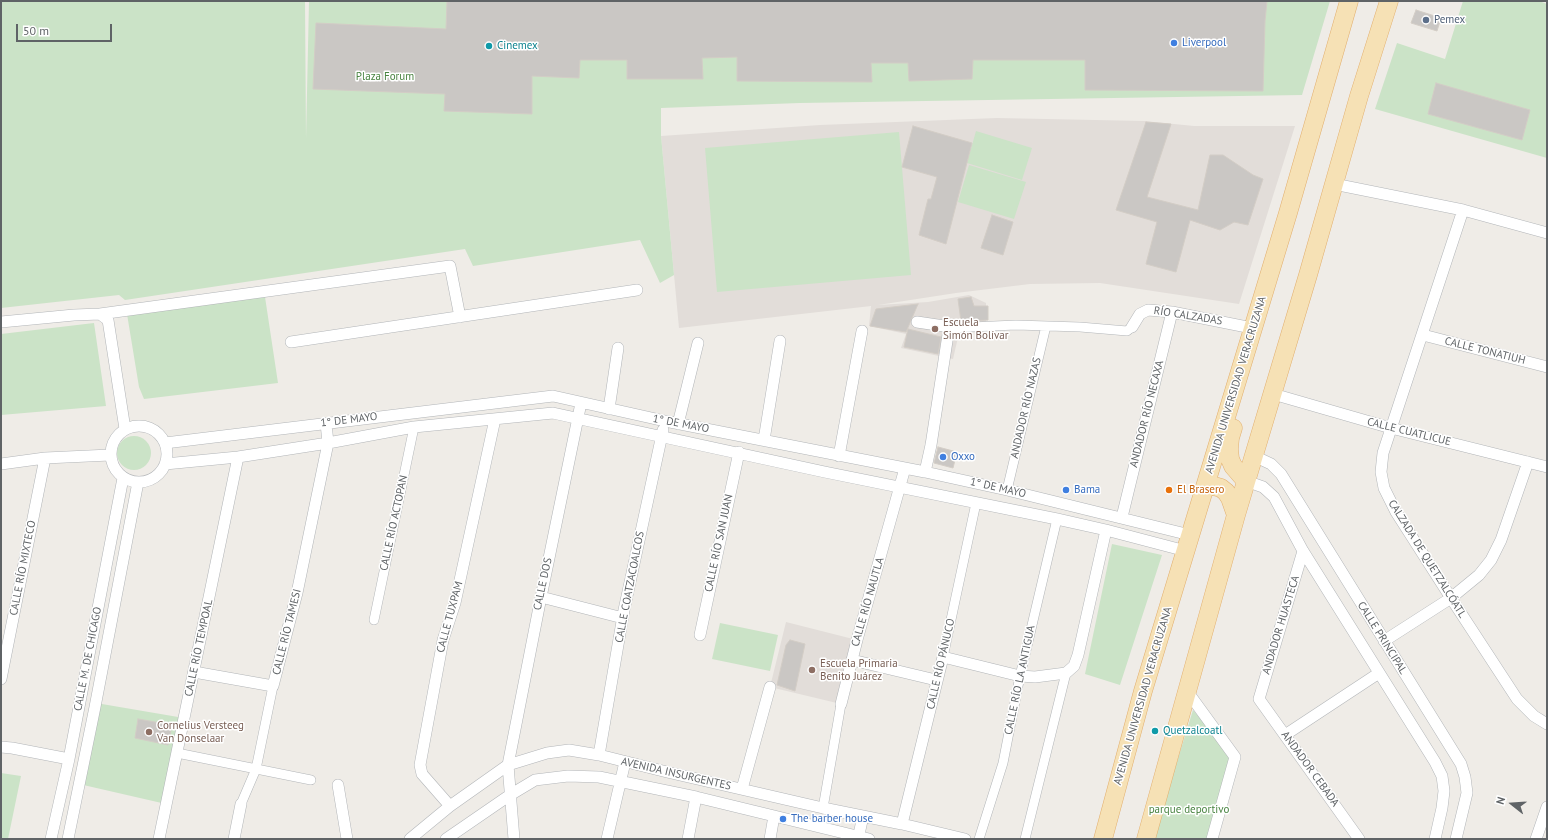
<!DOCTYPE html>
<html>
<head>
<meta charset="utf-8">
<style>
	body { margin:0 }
	#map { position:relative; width:1548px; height:840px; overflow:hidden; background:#efece7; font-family:"PT Sans",sans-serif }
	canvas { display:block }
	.frame { position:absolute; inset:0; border:2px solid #5f6366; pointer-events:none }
	.north { position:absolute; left:1492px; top:784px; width:40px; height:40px; -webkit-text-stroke:3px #fff; paint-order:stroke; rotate:287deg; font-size:11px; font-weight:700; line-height:16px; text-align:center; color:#5f6366 }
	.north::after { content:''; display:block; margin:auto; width:14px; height:18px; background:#5f6366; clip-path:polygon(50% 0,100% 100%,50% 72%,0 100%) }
	.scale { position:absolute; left:16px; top:24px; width:96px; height:18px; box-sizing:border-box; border:2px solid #5f6366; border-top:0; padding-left:5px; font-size:12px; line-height:14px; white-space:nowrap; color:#5f6366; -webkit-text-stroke:3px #fff; paint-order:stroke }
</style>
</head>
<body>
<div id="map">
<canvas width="1548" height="840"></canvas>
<div class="frame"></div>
<div class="north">N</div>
<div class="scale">50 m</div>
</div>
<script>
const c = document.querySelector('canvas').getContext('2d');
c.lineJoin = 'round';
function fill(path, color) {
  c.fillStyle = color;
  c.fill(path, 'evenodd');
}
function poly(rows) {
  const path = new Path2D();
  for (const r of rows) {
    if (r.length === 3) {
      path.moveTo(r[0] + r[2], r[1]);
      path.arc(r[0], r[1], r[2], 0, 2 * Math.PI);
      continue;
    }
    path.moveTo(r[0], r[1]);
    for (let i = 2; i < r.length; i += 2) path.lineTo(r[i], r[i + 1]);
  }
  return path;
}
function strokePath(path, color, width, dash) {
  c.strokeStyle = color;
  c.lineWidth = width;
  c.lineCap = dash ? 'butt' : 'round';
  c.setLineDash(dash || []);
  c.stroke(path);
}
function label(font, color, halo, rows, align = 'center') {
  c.font = font + ' "PT Sans",sans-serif';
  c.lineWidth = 3;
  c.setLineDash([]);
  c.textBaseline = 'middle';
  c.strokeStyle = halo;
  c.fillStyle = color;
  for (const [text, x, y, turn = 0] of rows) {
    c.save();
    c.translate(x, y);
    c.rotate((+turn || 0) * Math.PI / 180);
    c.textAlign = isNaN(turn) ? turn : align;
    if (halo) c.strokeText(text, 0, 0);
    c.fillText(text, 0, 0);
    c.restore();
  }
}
fill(poly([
	[997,118,1144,121,1194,126,1295,126,1239,304,1100,283,1030,284,956,293,878,305,928,302,969,295,986,303,986,332,959,333,953,359,901,348,906,334,869,326,871,306,679,328,661,136,820,125],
	[786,622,857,640,841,704,770,687]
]), '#e2ddd9');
fill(poly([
	[1,1,305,1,306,139,309,1,1330,1,1302,95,800,103,661,108,661,136,674,275,660,283,640,240,473,266,465,249,125,300,119,295,1,308],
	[1463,1,1539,1,1547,4,1547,158,1375,109,1397,43,1445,59],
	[976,131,1032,148,1022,180,967,163],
	[899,132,911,275,717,292,705,148],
	[969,165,1026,182,1014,219,958,202],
	[265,297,278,383,144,399,139,387,127,314],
	[94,323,106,406,1,415,1,334],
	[134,453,17],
	[1112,544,1162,555,1120,685,1085,674],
	[720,623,778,635,770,671,712,659],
	[96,703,184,718,166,804,79,784],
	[1193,710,1216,737,1231,758,1207,839,1153,839],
	[1,773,21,776,8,839,1,839]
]), '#cbe3c7');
const building = poly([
	[447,1,1267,1,1265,21,1263,91,1085,90,1085,60,973,60,972,79,909,81,908,63,871,63,872,82,737,81,737,57,702,58,703,79,627,79,627,60,580,60,579,78,532,76,532,114,444,111,445,94,313,89,316,23,446,29,447,1],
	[1416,10,1441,18,1437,31,1411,23,1416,10],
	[1436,83,1530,110,1522,140,1428,114,1436,83],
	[1146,122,1171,124,1147,197,1198,210,1210,155,1223,155,1253,175,1263,179,1248,225,1234,222,1220,230,1190,220,1176,272,1146,264,1157,222,1116,210,1146,122],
	[913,126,972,143,946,244,919,235,928,199,931,199,937,177,902,167,913,126],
	[992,215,1013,222,1003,255,981,248,992,215],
	[971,297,974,306,988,306,988,320,961,321,958,299,971,297],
	[918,304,906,332,870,326,876,309,918,304],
	[908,329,941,337,938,354,904,347,908,329],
	[938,447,957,452,953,468,934,463,938,447],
	[790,640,805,644,795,691,777,685,786,645,790,640],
	[138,719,172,725,168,745,135,738,138,719]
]);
fill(building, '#cac7c4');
strokePath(building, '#d3cdc6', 1);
const pedestrian = poly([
	[949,328,1016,325,1080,327,1127,331,1132,327],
	[1007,490,1046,326],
	[374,620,414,427],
	[943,657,976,503],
	[177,753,311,780],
	[241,804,256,769,273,686],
	[823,808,841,704],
	[979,839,1003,763,1020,676,1057,519],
	[1025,839,1066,673]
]);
const minor = poly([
	[1334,184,1463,210,1547,233],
	[1463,210,1383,453,1381,472,1384,488,1396,512,1451,598,1517,699,1534,716,1547,724],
	[100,314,108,320,125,429],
	[1,322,74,315,100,314,450,266,460,317],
	[917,322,944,326,949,328,931,445,925,472],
	[1132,327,1140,314,1148,310,1172,312,1252,328],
	[1423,335,1547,367],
	[291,342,637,290],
	[1273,394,1391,428,1547,467],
	[609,409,618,348],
	[678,424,698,343],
	[139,454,28],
	[764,440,780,341],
	[165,443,553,396,665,421,925,472,1007,490,1190,535],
	[839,456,862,331],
	[1254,456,1271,464,1281,474,1461,764,1465,777,1467,793,1456,839],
	[1,464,45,458,110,455],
	[165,464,238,457,328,443,414,427,553,413,825,472,1057,519,1106,530,1186,551],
	[1246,481,1263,487,1274,497,1303,551,1435,762,1442,776,1444,791,1442,808,1435,839],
	[1122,517,1172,312],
	[1303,551,1259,699,1359,839],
	[541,597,623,618],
	[700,635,739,452],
	[1384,641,1451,598,1479,575,1491,560,1501,540,1528,462],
	[852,660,936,680],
	[194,672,273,686,297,593,328,443,326,423],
	[1,679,45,458],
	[1187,691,1235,757,1212,839],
	[841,704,857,640,905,468],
	[1285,735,1379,673],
	[1,747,12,748,69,759],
	[599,755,624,610,663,430],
	[338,785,347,839],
	[742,789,770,687],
	[450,806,422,774,420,765,443,640,455,603,495,419],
	[902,824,943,657,1020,676,1035,677,1066,673,1074,666,1078,655,1106,530],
	[51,839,69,759,123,478],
	[68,839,95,707,138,482],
	[159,839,238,457],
	[234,839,241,804],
	[410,839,450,806,508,765,547,753,569,750,599,755,667,772,823,808,902,824,965,839],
	[446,839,510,795,535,780,568,776,599,777,696,797,869,839],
	[514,839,508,765,541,597,581,403],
	[607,839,625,762],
	[688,839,696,797],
	[770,839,774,816],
	[858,839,863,816],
	[1536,839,1547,807]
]);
const primary = poly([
	[1233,428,1230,438,1229,449,1230,459,1233,466,1246,481],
	[1204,490,1209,486,1214,486,1221,488,1226,492,1230,498,1236,515],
	[1103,839,1143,691,1288,213,1349,1],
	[1146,839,1236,515,1308,275,1359,96,1389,1]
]);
strokePath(pedestrian, '#b2b5b8', 10);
strokePath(minor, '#b2b5b8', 12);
strokePath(primary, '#e2af6e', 19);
strokePath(pedestrian, '#fff', 9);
strokePath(minor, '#fff', 11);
strokePath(primary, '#f6e1b5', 18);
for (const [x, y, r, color] of [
	[1426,20,4,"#5c6f8a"],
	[1174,43,4,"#3f7fe0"],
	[489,46,4,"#0f9aa8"],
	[935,329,4,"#8d6e63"],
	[943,457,4,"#3f7fe0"],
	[1066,490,4,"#3f7fe0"],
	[1169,490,4,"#e8710a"],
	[812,670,4,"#8d6e63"],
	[1155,731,4,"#0f9aa8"],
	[149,732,4,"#8d6e63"],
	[783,819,4,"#3f7fe0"]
]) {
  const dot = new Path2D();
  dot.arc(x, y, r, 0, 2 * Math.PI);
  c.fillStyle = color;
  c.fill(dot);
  strokePath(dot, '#fff', 1.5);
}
label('11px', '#4e5e75', '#fff', [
	["Pemex",1434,20]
], 'left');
label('11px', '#366cbe', '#fff', [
	["Liverpool",1182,43],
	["Oxxo",951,457],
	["Bama",1074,490],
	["The barber house",791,819]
], 'left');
label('11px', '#0d838f', '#fff', [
	["Cinemex",497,46],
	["Quetzalcoatl",1163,731]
], 'left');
label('11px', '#488340', '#fff', [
	["Plaza Forum",385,77],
	["parque deportivo",1189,810]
]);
label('11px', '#5f6366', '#fff', [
	["RÍO CALZADAS",1188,316,9],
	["CALLE TONATIUH",1485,351,14],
	["AVENIDA UNIVERSIDAD VERACRUZANA",1236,385,-73],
	["ANDADOR RÍO NAZAS",1026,408,-77],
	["ANDADOR RÍO NECAXA",1147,414,-76],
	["1° DE MAYO",349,420,-7],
	["1° DE MAYO",681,424,11],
	["CALLE CUATLICUE",1409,432,14],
	["1° DE MAYO",998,488,13],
	["CALLE RÍO ACTOPAN",394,523,-78],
	["CALLE RÍO SAN JUAN",719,543,-78],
	["CALZADA DE QUETZALCÓATL",1427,559,58],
	["CALLE RÍO MIXTECO",23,568,-79],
	["CALLE DOS",543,584,-78],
	["CALLE COATZACOALCOS",630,587,-79],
	["CALLE RÍO NAUTLA",868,602,-74],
	["CALLE TUXPAM",450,617,-75],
	["ANDADOR HUASTECA",1281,625,-73],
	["CALLE RÍO TAMESI",287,632,-76],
	["CALLE PRINCIPAL",1382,638,58],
	["CALLE RÍO TEMPOAL",199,648,-78],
	["CALLE M. DE CHICAGO",88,659,-79],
	["CALLE RÍO PÁNUCO",941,664,-77],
	["CALLE RÍO LA ANTIGUA",1020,680,-78],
	["AVENIDA UNIVERSIDAD VERACRUZANA",1143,696,-74],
	["ANDADOR CEBADA",1310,769,54],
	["AVENIDA INSURGENTES",676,774,13]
]);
label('11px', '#785e54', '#fff', [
	["Escuela",943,323],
	["Simón Bolívar",943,336],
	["Escuela Primaria",820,664],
	["Benito Juárez",820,677],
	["Cornelius Versteeg",157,726],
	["Van Donselaar",157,739]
], 'left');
label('11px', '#c56008', '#fff', [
	["El Brasero",1177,490]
], 'left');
</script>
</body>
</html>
